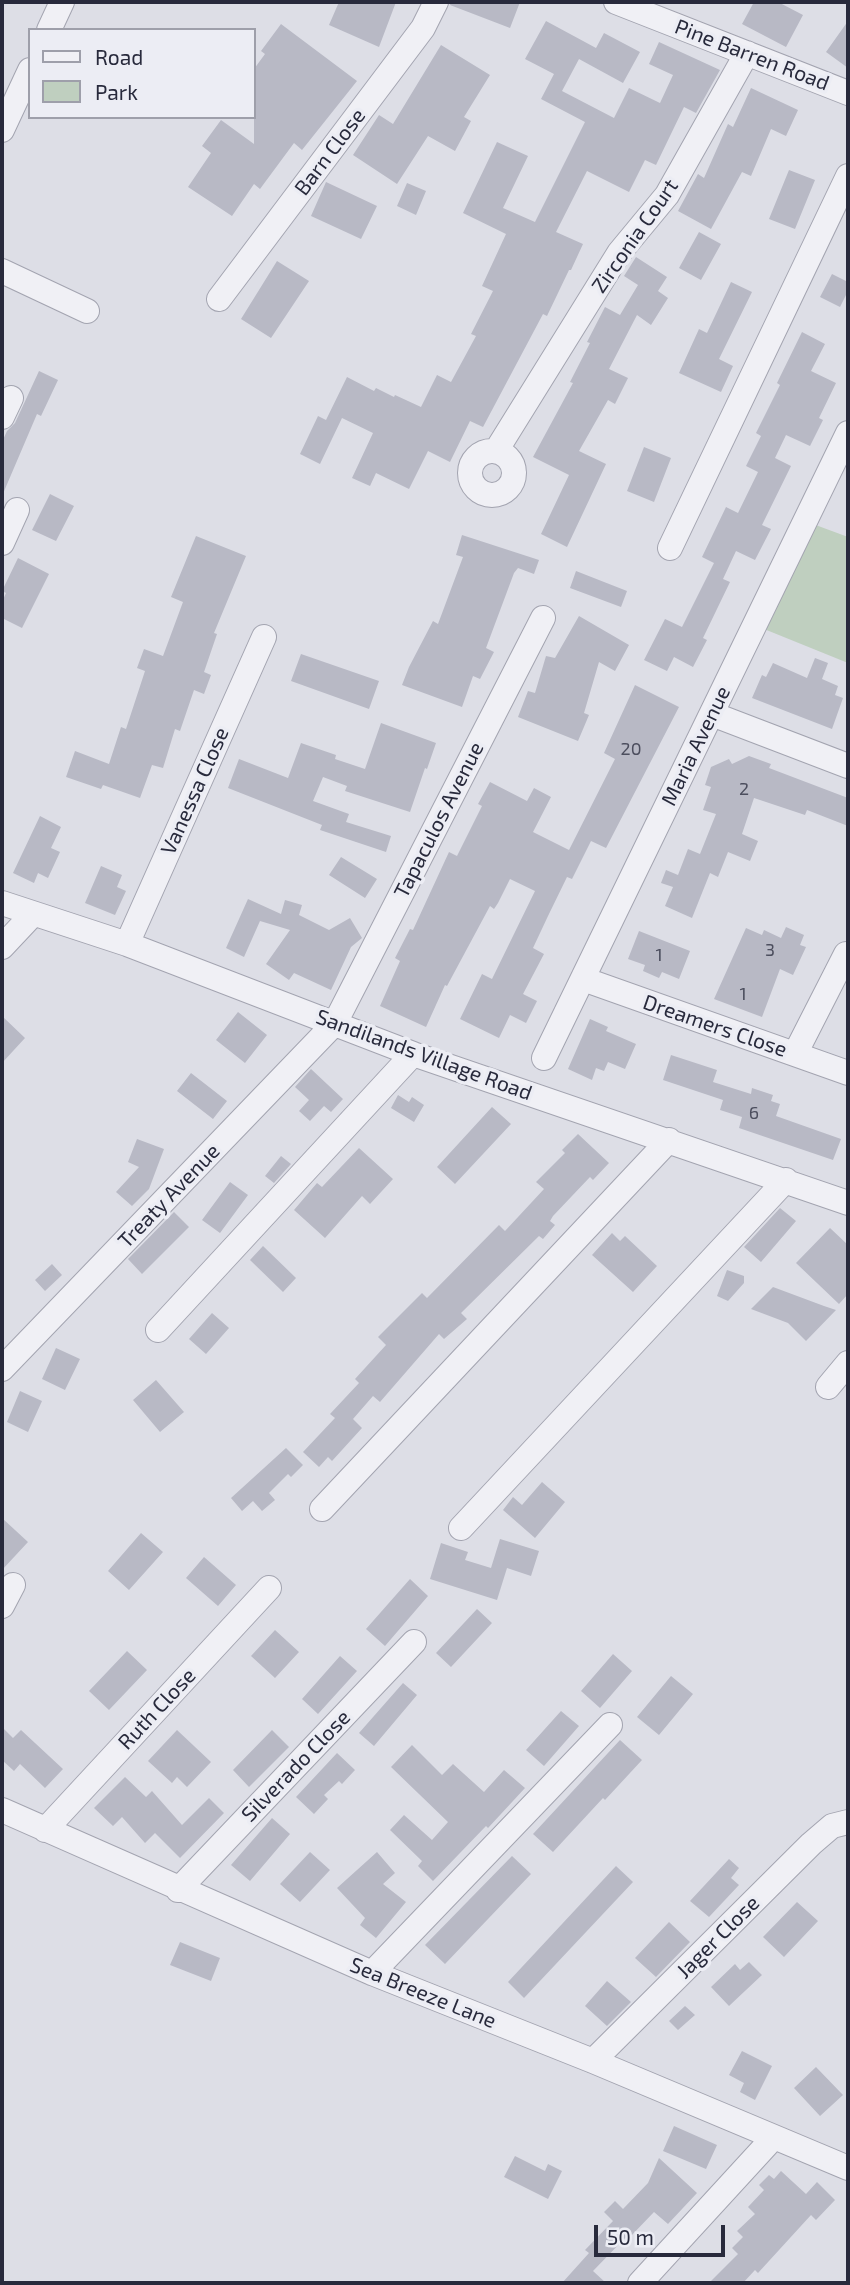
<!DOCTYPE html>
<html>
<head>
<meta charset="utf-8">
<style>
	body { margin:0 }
	#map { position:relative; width:850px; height:2285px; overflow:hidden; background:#dddee6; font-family:"Exo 2",sans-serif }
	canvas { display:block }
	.frame { position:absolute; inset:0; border:4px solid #282a3c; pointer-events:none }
	.legend { position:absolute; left:28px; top:28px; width:228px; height:91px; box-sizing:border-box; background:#ecedf4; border:2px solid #9e9faa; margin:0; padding:9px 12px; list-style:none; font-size:21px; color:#282a3c }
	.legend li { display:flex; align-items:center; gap:14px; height:35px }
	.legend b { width:35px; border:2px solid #9e9faa }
	.scale { position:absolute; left:594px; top:2225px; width:131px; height:32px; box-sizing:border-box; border:4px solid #282a3c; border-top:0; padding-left:9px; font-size:21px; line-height:24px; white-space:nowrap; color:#282a3c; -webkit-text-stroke:5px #ecedf4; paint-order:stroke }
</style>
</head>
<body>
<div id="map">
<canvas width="850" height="2285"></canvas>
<div class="frame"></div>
<ul class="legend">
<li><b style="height:9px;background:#f0f0f5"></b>Road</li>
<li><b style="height:19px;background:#bfcfbf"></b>Park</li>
</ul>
<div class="scale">50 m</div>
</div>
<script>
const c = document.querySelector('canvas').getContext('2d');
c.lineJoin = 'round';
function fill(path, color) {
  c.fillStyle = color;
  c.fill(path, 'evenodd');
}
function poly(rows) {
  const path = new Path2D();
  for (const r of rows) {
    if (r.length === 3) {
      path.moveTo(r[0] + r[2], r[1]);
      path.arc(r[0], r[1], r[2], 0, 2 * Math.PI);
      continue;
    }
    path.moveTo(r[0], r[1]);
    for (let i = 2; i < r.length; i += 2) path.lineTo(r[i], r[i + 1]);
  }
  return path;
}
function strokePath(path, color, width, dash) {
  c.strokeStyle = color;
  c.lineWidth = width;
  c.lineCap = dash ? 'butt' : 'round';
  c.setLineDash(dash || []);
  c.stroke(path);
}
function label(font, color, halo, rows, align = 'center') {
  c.font = font + ' "Exo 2",sans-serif';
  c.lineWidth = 7;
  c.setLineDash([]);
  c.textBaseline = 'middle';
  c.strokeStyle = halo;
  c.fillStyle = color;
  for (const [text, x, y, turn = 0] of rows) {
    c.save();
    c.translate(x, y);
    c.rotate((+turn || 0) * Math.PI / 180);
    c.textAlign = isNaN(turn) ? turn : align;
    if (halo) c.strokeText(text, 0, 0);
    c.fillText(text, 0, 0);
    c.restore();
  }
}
fill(poly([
	[813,524,848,537,848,663,764,629]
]), '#bfcfbf');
fill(poly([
	[339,2,396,2,379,47,329,25],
	[451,2,520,2,510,28,450,5],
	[754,2,778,2,803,15,786,47,742,24],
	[546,21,596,48,604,33,640,52,623,83,579,59,562,91,614,118,629,88,660,103,673,75,649,64,659,42,720,70,696,113,684,107,656,165,645,160,629,192,587,171,556,232,583,244,571,270,569,270,547,316,543,314,483,427,470,421,450,462,428,451,409,489,376,473,370,486,352,478,373,433,342,418,320,464,300,454,318,416,326,420,347,377,374,391,376,388,394,397,395,395,421,407,437,375,451,382,476,336,471,334,493,291,482,286,506,234,463,213,497,142,528,156,503,208,535,222,585,122,541,99,554,74,525,59],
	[848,21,848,68,826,52],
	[281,24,357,81,302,150,294,143,260,189,254,184,232,216,188,187,211,153,202,146,221,120,254,144,254,69,265,54,261,51],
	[441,45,490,75,464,117,471,121,455,151,428,136,397,184,353,155,379,115,393,124],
	[751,88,798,110,786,136,771,129,751,176,742,172,711,229,678,211,698,174,704,178,728,124,733,127],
	[789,170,815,180,795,229,769,219],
	[326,182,377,206,361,239,311,216],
	[407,183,426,191,416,215,397,206],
	[699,232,721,244,701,280,679,268],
	[636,257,667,277,658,291,668,298,651,325,637,315,609,369,628,378,615,404,608,400,579,451,606,464,567,547,541,534,569,475,533,457,573,383,570,382,590,343,587,342,605,307,620,315,638,285,624,276],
	[277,261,309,281,271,338,241,319],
	[832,274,848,282,848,291,840,307,820,297],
	[731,282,752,292,719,359,733,366,721,392,679,373,699,329,707,333],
	[802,332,825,344,811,371,836,383,819,418,823,420,810,446,786,435,775,458,791,466,762,525,771,529,755,560,736,551,723,579,730,582,703,638,707,640,693,667,674,657,667,671,644,660,665,619,682,627,714,563,702,557,726,507,738,513,758,472,746,466,761,436,756,433,780,385,777,383],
	[39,371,58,380,41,416,37,414,2,496,2,442,7,431,15,423],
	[644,447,671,458,654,502,627,491],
	[50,494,74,506,56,541,32,530],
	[462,535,539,560,534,574,518,568,514,573,486,648,494,652,480,679,473,676,462,707,402,685,409,667,433,621,438,624,463,557,456,555],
	[196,536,246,556,214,633,217,634,204,672,211,675,204,694,194,690,180,731,175,729,163,768,152,765,140,798,103,785,101,789,66,777,75,751,109,764,121,727,126,729,145,671,137,668,144,649,163,656,183,602,171,597],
	[18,558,49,574,22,628,2,618,2,602,6,593,2,591],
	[576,571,627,591,621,607,570,588],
	[579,616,629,645,615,671,599,662,584,713,589,715,578,741,518,717,528,691,535,693,546,656,555,658],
	[301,654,379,681,369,709,291,681],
	[815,658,828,663,822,679,838,686,835,695,843,698,832,729,752,698,762,675,766,677,773,663,807,678],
	[635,685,679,707,606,848,591,841,572,879,567,877,548,916,533,948,544,954,523,994,537,1001,526,1023,510,1015,499,1038,460,1019,482,974,492,979,535,891,510,879,498,903,494,909,490,906,447,986,445,985,426,1027,380,1006,400,961,395,958,410,929,413,930,449,852,457,856,482,806,478,804,490,782,527,801,534,788,551,797,533,832,569,850,615,759,604,753],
	[381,723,436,743,427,769,425,768,410,812,345,791,347,786,323,777,313,801,349,814,346,822,391,836,386,852,320,830,322,825,228,788,239,759,288,778,301,743,336,755,335,759,365,769],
	[749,756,771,764,769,768,848,798,848,826,807,810,805,815,754,798,742,834,758,841,750,861,728,852,718,877,710,873,692,918,665,906,673,887,661,883,666,870,678,875,688,849,700,854,716,814,703,810,711,787,705,785,711,767,729,759,732,764],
	[40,816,61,827,51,848,60,852,48,878,38,873,34,883,13,873],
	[341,857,377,879,365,898,329,875],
	[101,866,122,875,117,887,126,891,115,915,85,903],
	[248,899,281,914,285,900,302,905,299,915,329,930,350,918,362,938,351,947,331,990,294,973,289,980,266,964,290,930,260,921,244,957,226,948],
	[786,927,804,935,800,945,806,947,793,975,780,969,762,1017,714,999,746,928,762,935,764,930,781,938],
	[639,931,690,951,679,979,662,972,659,978,643,971,645,965,628,959],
	[238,1012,267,1035,245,1063,216,1040],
	[2,1016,25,1038,2,1063],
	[590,1019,608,1027,606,1031,636,1044,625,1069,608,1062,604,1071,596,1068,592,1080,568,1069],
	[671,1055,717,1070,713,1082,751,1094,752,1088,773,1095,771,1101,780,1104,776,1116,841,1139,833,1160,739,1128,742,1117,720,1110,723,1100,663,1080],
	[311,1069,343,1099,331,1112,324,1106,310,1121,299,1111,309,1100,295,1087],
	[191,1073,227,1101,213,1119,177,1091],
	[398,1095,409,1102,412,1097,424,1105,414,1122,391,1108],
	[492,1107,511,1124,455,1184,437,1167],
	[578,1134,609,1163,593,1180,590,1177,553,1216,550,1221,555,1225,543,1239,539,1236,461,1313,467,1319,444,1339,439,1334,380,1402,373,1396,353,1419,362,1428,332,1461,328,1457,319,1467,303,1452,335,1418,330,1414,359,1383,355,1379,386,1345,378,1337,422,1293,427,1298,499,1225,505,1231,544,1189,536,1182,565,1153,562,1150],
	[137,1139,164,1149,149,1189,132,1206,116,1192,139,1167,128,1162],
	[359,1148,393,1179,370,1204,362,1196,325,1238,294,1210,317,1183,322,1187],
	[281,1156,291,1164,274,1183,265,1176],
	[230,1182,248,1195,220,1233,202,1220],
	[780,1208,796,1221,761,1262,744,1247],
	[174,1212,189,1227,142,1274,128,1259],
	[830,1228,848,1245,848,1294,839,1304,796,1263],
	[612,1233,620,1241,625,1236,657,1266,633,1292,592,1255],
	[263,1246,296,1278,283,1292,250,1260],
	[52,1264,62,1275,45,1291,35,1280],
	[727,1270,744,1276,744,1283,728,1301,717,1296],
	[773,1287,824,1306,836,1310,806,1341,788,1323,751,1309],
	[212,1313,229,1328,206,1354,189,1339],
	[56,1348,80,1359,65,1390,42,1379],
	[156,1380,184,1412,160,1432,133,1400],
	[20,1391,42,1401,28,1432,7,1422],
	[286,1448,303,1465,291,1477,288,1474,269,1493,275,1500,262,1511,253,1501,242,1511,231,1498],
	[542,1482,565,1502,535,1538,503,1510,513,1497,522,1505],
	[2,1518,28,1542,2,1570],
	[141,1533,163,1552,129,1590,108,1571],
	[500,1539,539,1551,531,1576,507,1568,497,1600,430,1579,441,1543,468,1552,465,1560,491,1568],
	[204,1557,236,1585,218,1606,186,1578],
	[410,1579,428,1596,385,1646,366,1629],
	[477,1609,492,1623,451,1667,436,1653],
	[275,1630,299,1652,275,1678,251,1656],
	[127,1651,147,1670,109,1710,89,1691],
	[613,1654,632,1671,600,1708,581,1691],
	[340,1656,357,1671,318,1714,302,1699],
	[671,1676,693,1694,659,1735,637,1717],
	[403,1683,417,1695,374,1746,359,1733],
	[561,1711,579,1726,544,1766,526,1750],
	[2,1727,13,1738,21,1730,63,1769,45,1788,20,1764,14,1771,2,1760],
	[177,1730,211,1762,187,1787,177,1777,172,1783,148,1761],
	[272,1730,289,1747,249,1787,233,1770],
	[620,1740,642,1760,605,1800,603,1798,553,1852,533,1834],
	[412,1745,442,1775,453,1764,484,1792,504,1770,525,1788,488,1828,486,1826,433,1881,418,1866,422,1861,390,1830,404,1815,432,1840,448,1822,391,1767],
	[337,1753,355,1770,342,1784,339,1781,324,1795,328,1799,314,1814,296,1797],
	[125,1777,146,1797,152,1791,182,1825,209,1798,224,1813,180,1858,155,1833,145,1843,122,1817,113,1826,94,1808],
	[272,1818,290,1834,250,1881,231,1865],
	[310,1852,330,1870,300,1902,280,1884],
	[377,1852,395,1873,383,1884,406,1902,376,1938,360,1925,365,1918,337,1888],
	[512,1856,531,1874,445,1964,425,1945],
	[729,1859,739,1868,731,1878,739,1885,709,1917,690,1901],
	[616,1866,633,1882,524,1998,508,1982],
	[797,1902,818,1921,784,1957,763,1937],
	[669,1922,690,1942,656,1977,635,1958],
	[180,1942,220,1958,211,1981,170,1965],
	[749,1962,762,1975,729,2006,711,1987,735,1964,740,1970],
	[607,1981,631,2002,607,2026,585,2006],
	[685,2006,695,2015,678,2030,669,2021],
	[742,2051,772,2066,755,2100,740,2092,744,2083,729,2075],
	[816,2067,843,2095,820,2116,794,2088],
	[674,2126,717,2145,706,2169,663,2151],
	[515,2156,545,2171,548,2164,562,2171,548,2199,504,2177],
	[659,2158,697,2193,668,2224,654,2212,630,2237,628,2235,593,2271,606,2283,562,2283,589,2253,585,2250,613,2221,604,2212,615,2201,623,2209,648,2183],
	[781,2171,806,2194,817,2182,835,2200,816,2220,811,2215,758,2273,755,2270,743,2283,709,2283,738,2254,732,2248,743,2237,737,2231,755,2214,748,2207,764,2190,759,2185,769,2175,774,2179]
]), '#b8b9c5');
const minor = poly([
	[616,2,848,93],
	[49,30,62,2],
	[2,130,30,70],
	[2,271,87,311],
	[219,299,423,28,436,2],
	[2,417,11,398],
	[496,451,619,253,667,195,747,53],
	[492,473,22],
	[2,543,17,510],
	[670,548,848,176],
	[712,714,848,766],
	[2,903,127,944,413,1054,848,1203],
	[127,944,264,637],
	[2,947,33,914],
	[583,979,848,1073],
	[795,1054,846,954],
	[544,1058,848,433],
	[158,1330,413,1054],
	[2,1369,335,1023,543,618],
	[828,1387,848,1363],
	[322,1509,669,1140],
	[461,1528,786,1180],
	[2,1606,13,1585],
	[2,1810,372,1973,593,2061,848,2168],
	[45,1830,269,1588],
	[178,1890,414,1642],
	[372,1973,610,1725],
	[593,2061,811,1844,832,1826,848,1822],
	[640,2283,773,2138]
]);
strokePath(minor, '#a3a4b0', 26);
strokePath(minor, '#f0f0f5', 24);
label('18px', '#4c4e5e', null, [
	["20",631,749],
	["2",744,789],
	["3",770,950],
	["1",659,955],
	["1",743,994],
	["6",754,1113]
]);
label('21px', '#282a3c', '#ecedf4', [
	["Pine Barren Road",752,55,21],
	["Barn Close",330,152,-53],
	["Zirconia Court",635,236,-55],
	["Maria Avenue",696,746,-64],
	["Vanessa Close",195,791,-66],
	["Tapaculos Avenue",439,820,-63],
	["Dreamers Close",715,1026,19],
	["Sandilands Village Road",424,1055,20],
	["Treaty Avenue",169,1196,-46],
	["Ruth Close",157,1709,-47],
	["Silverado Close",296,1766,-46],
	["Jager Close",718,1937,-45],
	["Sea Breeze Lane",423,1993,22]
]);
</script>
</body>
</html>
